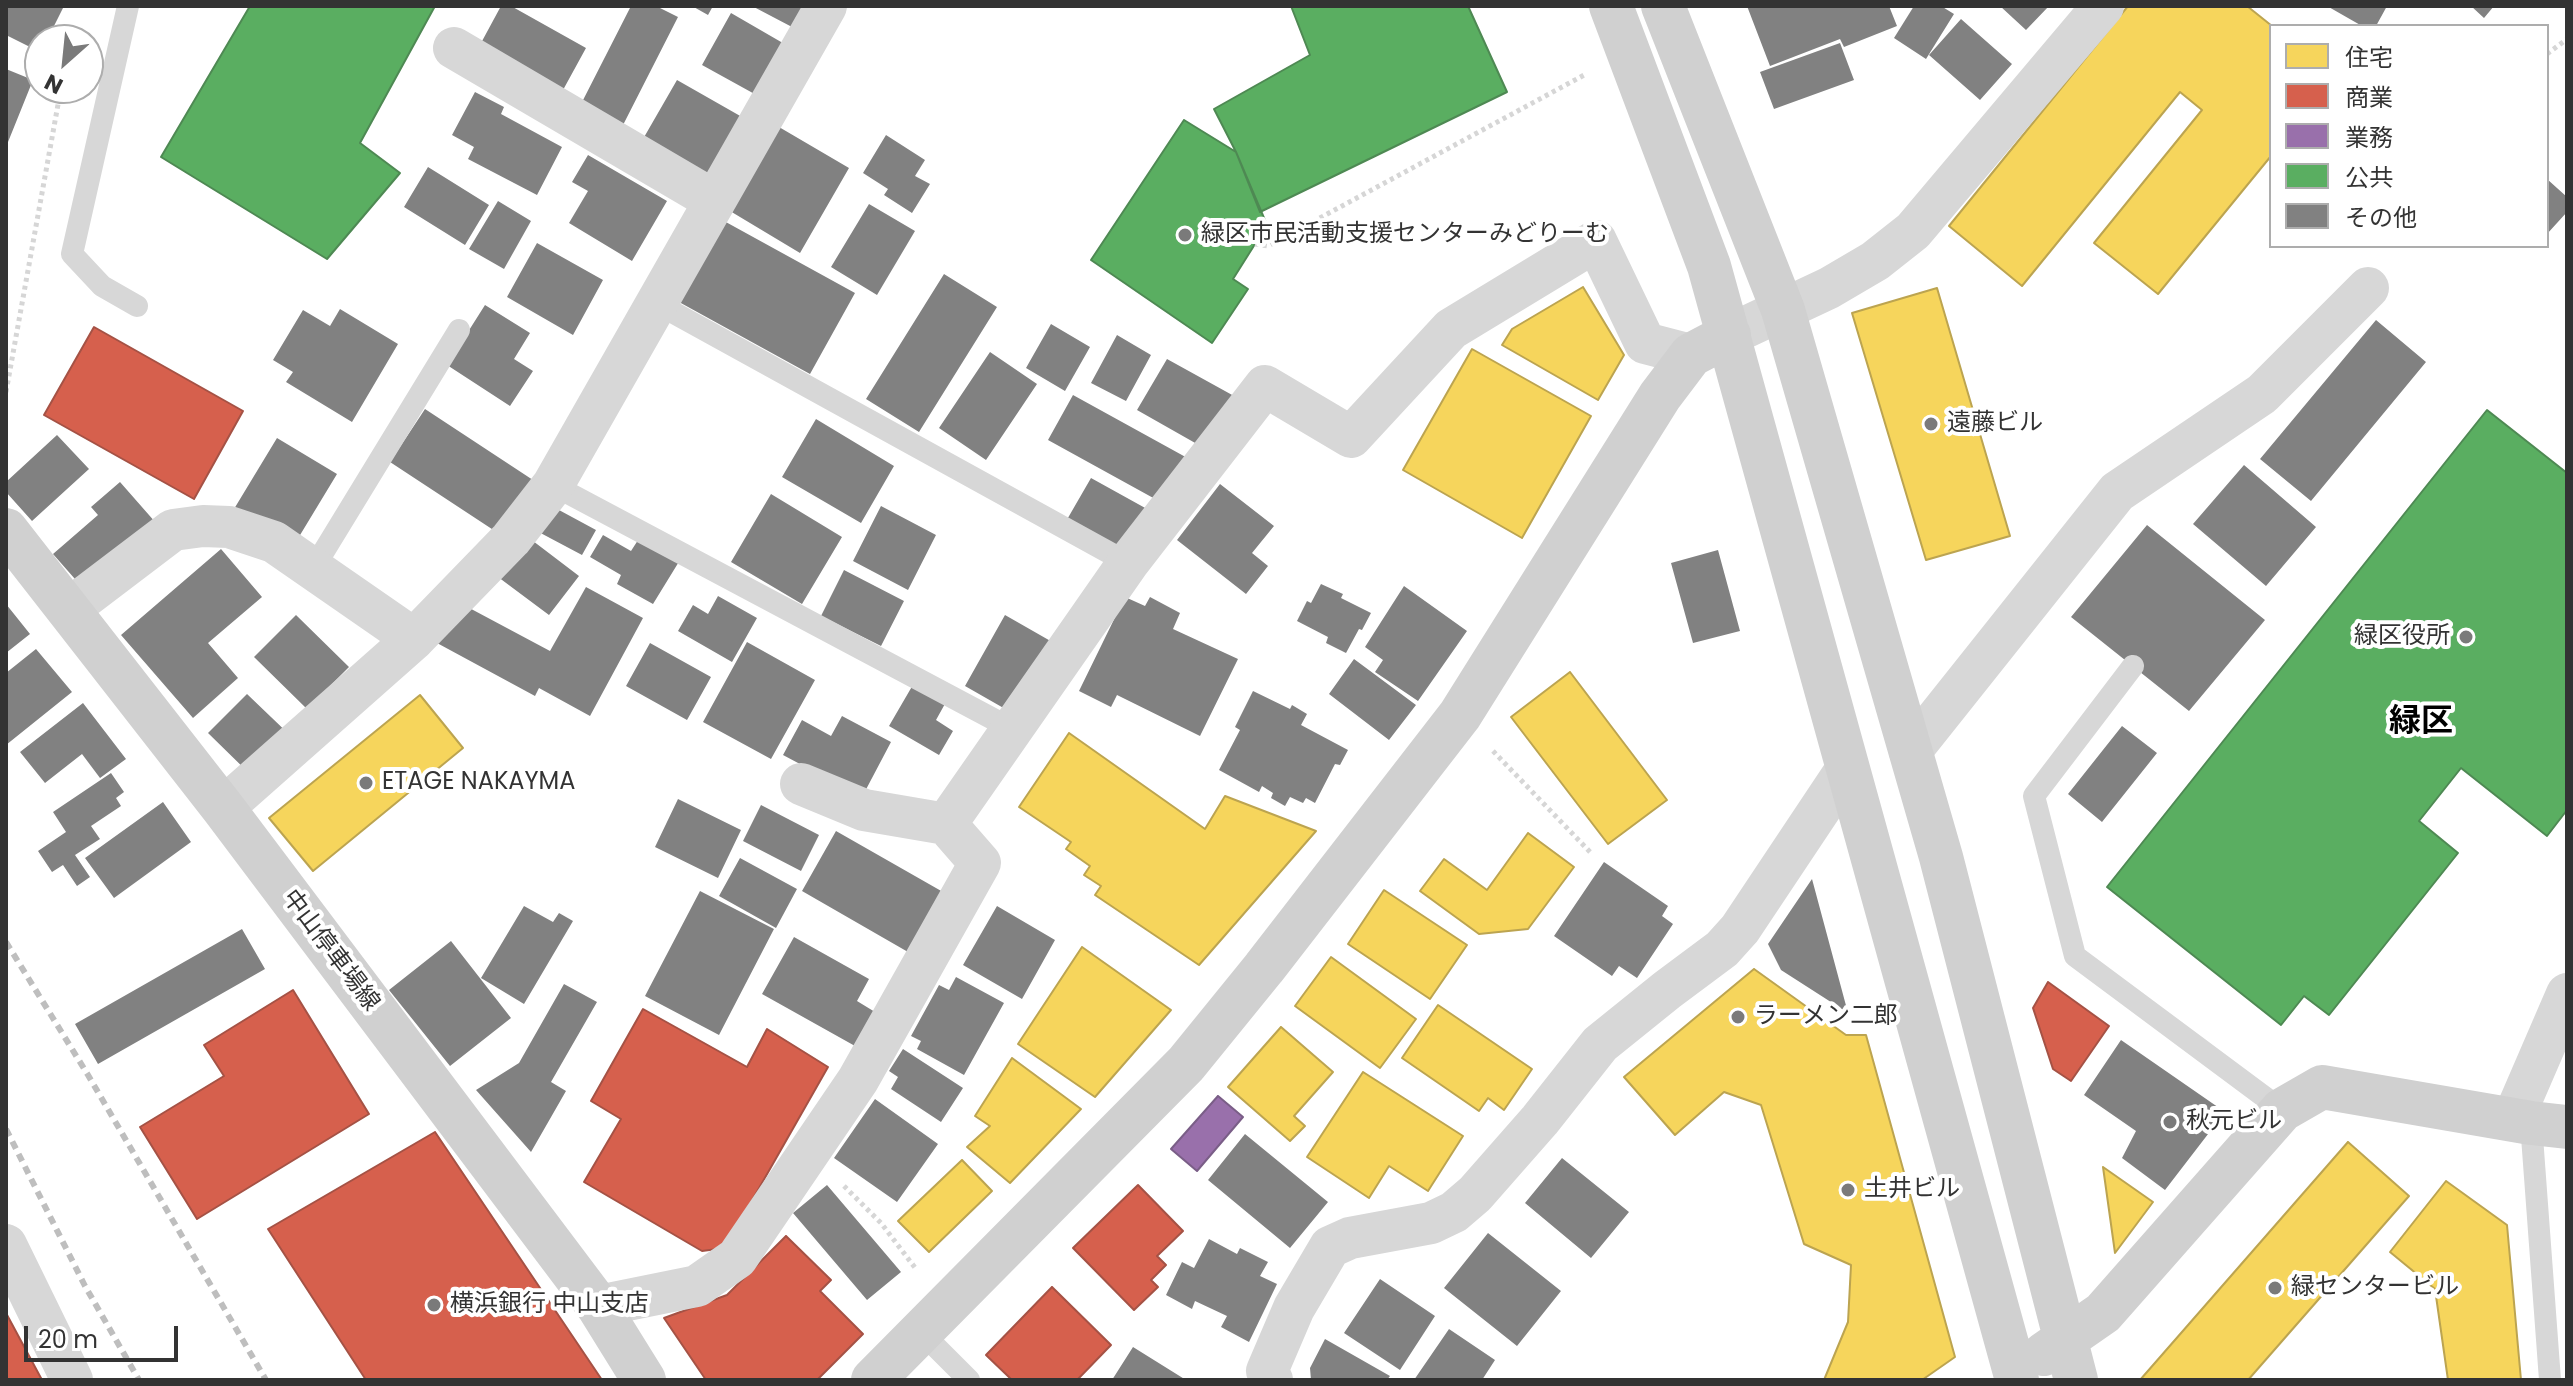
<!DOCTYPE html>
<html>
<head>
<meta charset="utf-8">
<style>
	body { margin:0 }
	#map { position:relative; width:2573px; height:1386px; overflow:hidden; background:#fff; font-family:Poppins,"Noto Sans JP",sans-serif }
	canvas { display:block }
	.frame { position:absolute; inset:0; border:8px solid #333; pointer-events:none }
	.legend { position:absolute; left:2269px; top:24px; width:280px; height:224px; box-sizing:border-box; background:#fff; border:2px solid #adadad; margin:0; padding:10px 14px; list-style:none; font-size:24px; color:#333 }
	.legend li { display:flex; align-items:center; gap:16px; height:40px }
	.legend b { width:40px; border:2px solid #adadad }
	.north { position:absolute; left:24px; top:24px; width:80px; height:80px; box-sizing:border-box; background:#fff; border:2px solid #adadad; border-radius:50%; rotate:207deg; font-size:22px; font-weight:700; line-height:32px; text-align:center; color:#333 }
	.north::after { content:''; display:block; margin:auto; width:28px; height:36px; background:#7a7a7a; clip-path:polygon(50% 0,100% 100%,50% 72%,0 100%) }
	.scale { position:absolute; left:24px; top:1326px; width:154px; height:36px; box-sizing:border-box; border:4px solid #333; border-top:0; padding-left:10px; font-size:24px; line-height:28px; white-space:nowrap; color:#333; -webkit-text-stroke:6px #fff; paint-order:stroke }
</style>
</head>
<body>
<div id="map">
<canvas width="2573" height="1386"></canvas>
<div class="frame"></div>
<ul class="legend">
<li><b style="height:22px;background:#f6d55c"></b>住宅</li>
<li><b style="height:22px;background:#d6604d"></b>商業</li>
<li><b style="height:22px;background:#9970ab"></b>業務</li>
<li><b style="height:22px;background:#5aae61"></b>公共</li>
<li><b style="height:22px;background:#818181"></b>その他</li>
</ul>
<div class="north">N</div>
<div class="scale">20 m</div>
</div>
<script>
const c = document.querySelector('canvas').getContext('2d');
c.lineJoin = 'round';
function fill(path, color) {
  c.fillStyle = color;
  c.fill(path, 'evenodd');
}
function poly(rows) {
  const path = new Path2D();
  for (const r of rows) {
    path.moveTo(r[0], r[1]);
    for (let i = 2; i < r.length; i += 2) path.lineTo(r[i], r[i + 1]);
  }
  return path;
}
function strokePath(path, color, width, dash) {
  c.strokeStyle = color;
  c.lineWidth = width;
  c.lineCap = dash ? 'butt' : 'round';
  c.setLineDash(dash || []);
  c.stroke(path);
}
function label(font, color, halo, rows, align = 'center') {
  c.font = font + ' Poppins,"Noto Sans JP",sans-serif';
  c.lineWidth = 8;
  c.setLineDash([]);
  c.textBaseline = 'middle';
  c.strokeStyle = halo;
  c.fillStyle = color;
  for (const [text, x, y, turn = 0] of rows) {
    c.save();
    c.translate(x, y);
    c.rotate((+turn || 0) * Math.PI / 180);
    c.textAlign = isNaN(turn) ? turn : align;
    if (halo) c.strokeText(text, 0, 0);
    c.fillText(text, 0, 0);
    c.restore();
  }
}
const homes = poly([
	[2128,6,2247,6,2272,26,2271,156,2158,294,2094,243,2202,110,2180,92,2022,286,1949,226,2128,6],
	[1583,287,1624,355,1598,400,1502,345,1512,329,1583,287],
	[1937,288,2010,536,1926,560,1852,313,1937,288],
	[1472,349,1591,416,1522,538,1403,470,1472,349],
	[1570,672,1667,800,1608,844,1511,717,1570,672],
	[420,695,463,748,313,871,269,818,420,695],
	[1069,733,1205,829,1225,796,1316,831,1199,965,1095,895,1101,886,1084,875,1090,866,1066,849,1071,842,1019,807,1069,733],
	[1528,833,1574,867,1528,929,1479,934,1420,891,1444,859,1487,890,1528,833],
	[1384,890,1467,945,1430,999,1348,944,1384,890],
	[1082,947,1171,1010,1095,1097,1018,1044,1082,947],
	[1331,957,1416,1019,1380,1068,1295,1006,1331,957],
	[1754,969,1846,1035,1866,1035,1955,1357,1922,1380,1824,1380,1848,1322,1851,1265,1804,1244,1761,1105,1724,1092,1675,1135,1624,1077,1754,969],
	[1438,1005,1532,1069,1504,1110,1488,1098,1479,1111,1402,1058,1438,1005],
	[1281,1027,1333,1072,1294,1116,1305,1126,1290,1141,1228,1087,1281,1027],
	[1012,1058,1081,1109,1010,1183,967,1147,990,1126,975,1116,1012,1058],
	[1363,1072,1463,1136,1428,1191,1389,1166,1369,1198,1307,1157,1363,1072],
	[2348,1142,2409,1196,2248,1380,2140,1380,2348,1142],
	[962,1160,992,1191,929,1252,898,1221,962,1160],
	[2103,1167,2153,1202,2115,1253,2103,1167],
	[2446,1181,2507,1225,2521,1380,2448,1380,2435,1289,2390,1252,2446,1181]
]);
fill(homes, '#f6d55c');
strokePath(homes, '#bca450', 2);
const shops = poly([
	[94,327,243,411,194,499,44,415,94,327],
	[2048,982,2109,1026,2071,1081,2053,1069,2033,1008,2048,982],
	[293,990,369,1114,197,1219,140,1127,224,1076,204,1045,293,990],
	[643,1009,747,1067,767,1029,828,1067,725,1248,702,1251,584,1182,621,1119,591,1101,643,1009],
	[435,1132,602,1380,366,1380,268,1229,435,1132],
	[1138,1185,1183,1231,1157,1256,1166,1265,1151,1280,1158,1287,1134,1310,1073,1248,1138,1185],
	[786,1236,831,1280,820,1291,863,1334,817,1380,706,1380,664,1318,727,1295,786,1236],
	[1052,1287,1111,1345,1077,1380,1012,1380,986,1355,1052,1287],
	[6,1313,42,1380,6,1380,6,1313]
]);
fill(shops, '#d6604d');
strokePath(shops, '#a55245', 2);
const offices = poly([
	[1218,1096,1243,1117,1197,1171,1171,1149,1218,1096]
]);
fill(offices, '#9970ab');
strokePath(offices, '#7a5e87', 2);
const public = poly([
	[250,6,435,6,360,143,400,173,327,259,161,157,250,6],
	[1291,6,1468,6,1507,92,1260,212,1236,152,1214,109,1310,55,1291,6],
	[1184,120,1236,152,1267,225,1233,279,1248,289,1212,343,1091,260,1184,120],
	[2487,410,2567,473,2567,810,2547,836,2461,768,2419,821,2458,853,2329,1015,2304,996,2281,1025,2107,887,2487,410]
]);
fill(public, '#5aae61');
strokePath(public, '#4e8953', 2);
fill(poly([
	[6,6,64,6,47,40,40,40,40,52,6,35],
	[501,6,511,6,586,48,563,90,481,43],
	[631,6,656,6,678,17,622,127,580,106],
	[692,6,713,6,708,15],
	[752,6,803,6,792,27],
	[1747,6,1889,6,1897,26,1844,47,1840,39,1770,66],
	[1914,6,1941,6,1954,14,1926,59,1894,38],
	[2000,6,2049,6,2026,30],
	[2327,6,2387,6,2376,26,2362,26],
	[2471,6,2494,6,2484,18],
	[731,13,788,46,760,97,702,65],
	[1961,19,2012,64,1980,100,1929,55],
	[1840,43,1854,80,1774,109,1760,72],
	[6,69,33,80,6,147],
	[677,80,742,117,708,176,643,139],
	[475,92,504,107,501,114,562,147,537,195,468,159,474,147,452,135],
	[779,127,849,168,800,253,730,211],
	[886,135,925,160,915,176,930,184,912,213,884,195,888,189,863,173],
	[588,155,667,201,632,261,569,223,588,191,572,182],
	[428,167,489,205,465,245,404,207],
	[2547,179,2567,197,2567,212,2547,234],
	[498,201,531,221,504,269,469,249],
	[869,204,915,231,877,295,831,267],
	[724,221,855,293,810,374,679,302],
	[537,243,603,280,573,335,507,297],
	[944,274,997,307,919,432,866,399],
	[485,305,530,333,514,359,533,371,510,406,447,365],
	[340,309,398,344,352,422,286,382,293,372,273,360,303,310,330,326],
	[2376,320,2426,362,2311,501,2260,459],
	[1051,324,1090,347,1065,391,1026,368],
	[1117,335,1151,355,1126,401,1091,383],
	[990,352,1037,384,986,460,939,428],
	[1167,359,1234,396,1204,448,1137,410],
	[1073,395,1191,460,1166,505,1048,440],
	[425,409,536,482,501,535,390,462],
	[816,419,894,466,861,523,782,477],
	[57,435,89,469,32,521,6,492,6,482],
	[277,438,337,474,294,545,234,509],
	[2244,465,2316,527,2266,586,2193,524],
	[1091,478,1147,509,1121,556,1065,523],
	[120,482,156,523,82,587,53,554,98,515,91,507],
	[1220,484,1274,526,1252,553,1268,566,1246,594,1177,540],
	[771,494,842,537,802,604,731,562],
	[546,503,596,530,582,555,533,529],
	[881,506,936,535,908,590,853,561],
	[2147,525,2265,620,2189,711,2071,617],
	[603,535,631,551,640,537,680,560,653,604,617,584,621,575,590,557],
	[533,541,579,576,549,615,490,571],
	[221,549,262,597,208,643,238,678,193,718,121,635],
	[1718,550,1740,631,1693,643,1671,563],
	[844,570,904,601,881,646,821,616],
	[1321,584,1343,594,1341,598,1371,613,1362,630,1359,629,1346,653,1326,643,1328,637,1297,621,1307,601,1311,603],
	[1404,586,1467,631,1418,701,1375,672,1383,660,1365,647],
	[586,587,643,618,590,716,539,688,535,696,437,643,460,603,550,651],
	[718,596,757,618,732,662,678,631,693,605,708,614],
	[1125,597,1145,606,1150,597,1180,613,1173,629,1238,659,1200,736,1117,695,1111,707,1079,691],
	[6,604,30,634,6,653],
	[296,615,349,667,307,709,254,657],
	[1005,615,1054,643,1014,714,965,686],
	[747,642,815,680,771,759,703,722],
	[650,643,711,677,687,720,626,686],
	[36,649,72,692,6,745,6,673],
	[1354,659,1416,705,1389,740,1329,694],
	[914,683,946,702,936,720,953,731,939,755,889,726],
	[1253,691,1290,709,1292,705,1307,714,1301,725,1348,750,1340,765,1335,764,1315,803,1306,798,1303,803,1290,797,1285,806,1271,798,1273,793,1262,786,1259,792,1219,770,1240,730,1235,727],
	[247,694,295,740,255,779,208,733],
	[83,703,126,759,100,778,82,754,45,783,20,752],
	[842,716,891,742,862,797,783,755,802,720,831,736],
	[2122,726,2157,753,2102,822,2068,794],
	[111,773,124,792,116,798,121,806,91,826,100,839,75,855,90,877,77,886,63,865,52,872,38,851,66,832,53,812],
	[678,799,741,830,718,878,655,847],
	[163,802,191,842,114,898,85,858],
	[761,805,819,835,801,871,743,841],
	[836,831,943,892,908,952,802,891],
	[740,858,797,889,776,928,719,896],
	[1604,862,1668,906,1662,916,1673,924,1637,978,1619,966,1612,976,1554,936],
	[1812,879,1848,1013,1781,970,1768,944],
	[700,891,774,929,719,1035,645,996],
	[524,906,553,922,559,913,573,921,524,1004,481,978],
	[997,906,1055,940,1022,999,963,965],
	[242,929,265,969,98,1064,75,1024],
	[794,937,869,979,857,1001,875,1012,855,1046,762,994],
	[451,941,511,1018,450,1066,389,990],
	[956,977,1004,1003,964,1075,917,1049,921,1041,911,1036,939,985,949,990],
	[564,984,597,1002,551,1082,566,1091,531,1152,476,1090,519,1063],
	[2121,1040,2225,1112,2165,1190,2122,1158,2136,1131,2084,1095],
	[903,1049,963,1088,941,1122,891,1089,898,1077,889,1071],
	[875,1099,938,1144,897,1202,834,1158],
	[1245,1134,1328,1202,1290,1248,1208,1180],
	[1562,1158,1629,1212,1591,1258,1525,1203],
	[827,1185,901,1272,867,1300,793,1213],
	[1488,1233,1561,1291,1517,1346,1444,1288],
	[1209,1239,1237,1254,1240,1248,1268,1262,1260,1276,1277,1284,1249,1342,1221,1327,1227,1316,1195,1301,1192,1309,1166,1295,1182,1262,1194,1268],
	[1380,1279,1435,1316,1400,1370,1344,1333],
	[1449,1329,1495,1360,1482,1380,1414,1380],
	[1325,1339,1390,1376,1387,1380,1311,1380,1310,1368],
	[1133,1347,1186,1380,1112,1380]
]), '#818181');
strokePath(poly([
	[2547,54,2567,39],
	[1255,244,1268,246,1586,74],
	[6,392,61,88],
	[1493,751,1592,854],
	[844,1186,881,1223,916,1269]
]), '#d6d6d6', 5, [4, 4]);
strokePath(poly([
	[128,6,72,254,102,286,137,306],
	[656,303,1128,563],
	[553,485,1012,729],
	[313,569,459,330],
	[2133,666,2034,796,2075,956,2282,1110],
	[2531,1123,2550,1380],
	[921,1332,969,1380]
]), '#d7d7d7', 22);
strokePath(poly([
	[454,48,715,201],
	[1729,335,1829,288,1875,261,1913,231,2103,6],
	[69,609,173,530,203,526,229,527,274,542,414,639],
	[1910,752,2117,492,2262,394,2368,288],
	[223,808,414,639,511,539,553,485,826,6],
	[946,824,1128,563,1265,386,1351,437,1451,329,1596,241,1645,343,1691,355],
	[2513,1119,2567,994],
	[6,1245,72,1380],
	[598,1306,697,1286,737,1258,858,1080,980,863,946,824,864,810,801,784],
	[1272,1380,1267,1371,1294,1308,1330,1247,1350,1238,1431,1223,1454,1212,1475,1194,1540,1120,1600,1044,1667,990,1722,949,1740,929,1848,767]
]), '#d7d7d7', 42);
strokePath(poly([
	[1611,6,1709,266,2017,1380],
	[1663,6,1783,310,1941,857,2076,1380],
	[6,530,223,808,598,1306,644,1380],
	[2044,1354,2103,1313,2282,1110,2322,1087,2531,1123,2567,1127],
	[873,1380,1186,1064,1264,968,1460,715,1660,396,1691,355,1729,335]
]), '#d0d0d0', 44);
strokePath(poly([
	[6,942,88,1075,266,1380],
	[6,1129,85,1286,139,1380]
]), '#bebebe', 6, [8, 6]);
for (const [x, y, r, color] of [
	[1185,235,8,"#7a7a7a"],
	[1931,424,8,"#7a7a7a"],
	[2466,637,8,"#7a7a7a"],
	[366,783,8,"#7a7a7a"],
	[1738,1017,8,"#7a7a7a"],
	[2170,1122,8,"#7a7a7a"],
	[1848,1190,8,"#7a7a7a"],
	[2275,1288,8,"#7a7a7a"],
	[434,1305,8,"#7a7a7a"]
]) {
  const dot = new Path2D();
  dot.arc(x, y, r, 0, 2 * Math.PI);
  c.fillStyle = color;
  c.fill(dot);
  strokePath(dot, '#fff', 3);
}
label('24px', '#333', '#fff', [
	["緑区市民活動支援センターみどりーむ",1201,235],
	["遠藤ビル",1947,424],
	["緑区役所",2450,637,"right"],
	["ETAGE NAKAYMA",382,783],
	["ラーメン二郎",1754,1017],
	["秋元ビル",2186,1122],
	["土井ビル",1864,1190],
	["緑センタービル",2291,1288],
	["横浜銀行 中山支店",450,1305]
], 'left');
label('24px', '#333', '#fff', [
	["中山停車場線",330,951,53]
]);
label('bold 32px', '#000', '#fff', [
	["緑区",2421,723]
]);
</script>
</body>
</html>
